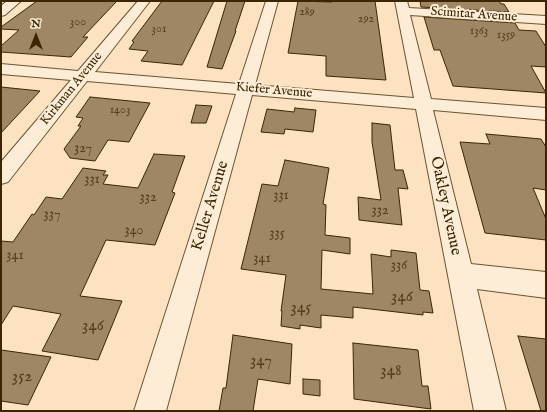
<!DOCTYPE html>
<html>
<head>
<meta charset="utf-8">
<style>
	body { margin:0 }
	#map { position:relative; width:547px; height:412px; overflow:hidden; background:#fce2c0; font-family:"IM FELL English",serif }
	canvas { display:block }
	.frame { position:absolute; inset:0; border:2px solid #3b2502; pointer-events:none }
	.north { position:absolute; left:16px; top:16px; width:40px; height:40px; -webkit-text-stroke:3px #fdecd6; paint-order:stroke; rotate:0deg; font-size:11px; font-weight:700; line-height:16px; text-align:center; color:#3b2502 }
	.north::after { content:''; display:block; margin:auto; width:14px; height:18px; background:#3b2502; clip-path:polygon(50% 0,100% 100%,50% 72%,0 100%) }
</style>
</head>
<body>
<div id="map">
<canvas width="547" height="412"></canvas>
<div class="frame"></div>
<div class="north">N</div>
</div>
<script>
const c = document.querySelector('canvas').getContext('2d');
c.lineJoin = 'round';
function fill(path, color) {
  c.fillStyle = color;
  c.fill(path, 'evenodd');
}
function poly(rows) {
  const path = new Path2D();
  for (const r of rows) {
    path.moveTo(r[0], r[1]);
    for (let i = 2; i < r.length; i += 2) path.lineTo(r[i], r[i + 1]);
  }
  return path;
}
function strokePath(path, color, width, dash) {
  c.strokeStyle = color;
  c.lineWidth = width;
  c.lineCap = dash ? 'butt' : 'round';
  c.setLineDash(dash || []);
  c.stroke(path);
}
function label(font, color, halo, rows, align = 'center') {
  c.font = font + ' "IM FELL English",serif';
  c.lineWidth = 4;
  c.setLineDash([]);
  c.textBaseline = 'middle';
  c.strokeStyle = halo;
  c.fillStyle = color;
  for (const [text, x, y, turn = 0] of rows) {
    c.save();
    c.translate(x, y);
    c.rotate((+turn || 0) * Math.PI / 180);
    c.textAlign = isNaN(turn) ? turn : align;
    if (halo) c.strokeText(text, 0, 0);
    c.fillText(text, 0, 0);
    c.restore();
  }
}
const building = poly([
	[37,1,117,1,83,37,88,37,71,57,1,52,1,46,19,30,1,29,1,27,37,1],
	[162,1,214,1,182,65,141,61,148,51,129,49,134,42,132,41,162,1],
	[227,1,245,1,235,31,236,31,222,69,207,67,227,1],
	[298,1,332,2,332,1,375,1,386,80,326,76,326,56,288,53,298,1],
	[420,1,499,1,501,4,504,4,509,12,421,7,420,1],
	[424,17,515,23,519,30,536,31,546,47,546,67,531,66,546,93,453,86,440,50,434,50,424,17],
	[1,87,40,91,1,133,1,87],
	[90,97,150,103,129,142,108,140,95,161,70,158,64,149,81,126,78,126,83,118,76,117,90,97],
	[196,105,212,106,206,123,191,123,196,105],
	[295,108,316,110,313,132,285,129,284,134,261,132,267,109,294,112,295,108],
	[372,123,390,125,395,170,403,170,408,189,398,188,402,225,359,220,358,197,381,200,372,142,372,123],
	[486,134,541,139,546,147,546,190,533,188,546,219,546,240,485,233,460,142,490,144,486,134],
	[154,154,185,156,172,192,175,193,155,245,106,240,80,296,122,301,98,360,42,351,61,314,13,306,1,325,1,241,13,242,32,214,34,215,46,197,62,199,83,168,106,171,103,175,108,175,103,184,138,188,154,154],
	[285,160,329,168,323,204,326,205,325,235,350,238,350,254,322,250,321,289,373,294,371,254,391,257,391,250,416,253,420,290,429,291,433,313,423,312,423,315,353,307,353,318,321,315,321,328,300,325,300,329,281,326,282,311,281,311,286,275,241,269,262,184,278,186,285,160],
	[233,335,292,344,290,384,258,379,253,411,219,411,223,388,226,388,233,335],
	[518,336,546,339,546,411,541,411,518,336],
	[353,343,418,350,422,386,428,386,431,409,354,399,353,343],
	[1,350,51,357,28,405,1,401,1,350],
	[303,379,320,380,320,396,303,394,303,379]
]);
fill(building, '#9f8765');
strokePath(building, '#3b2502', 1);
const minor = poly([
	[7,1,21,1,5,15,1,16,1,6,7,1],
	[138,1,150,1,95,72,239,84,266,1,278,1,255,85,414,98,395,1,407,1,409,8,546,16,546,24,410,15,431,99,546,108,546,120,433,110,471,264,546,272,546,298,477,289,506,411,474,411,416,109,252,95,166,411,134,411,236,94,87,81,8,182,1,184,1,162,71,80,1,74,1,64,78,71,138,1]
]);
strokePath(minor, '#6b5432', 2);
fill(minor, '#fdecd6');
label('12px', '#543e1b', null, [
	["289",307,13],
	["292",366,20],
	["300",78,23],
	["301",159,30],
	["1363",479,32],
	["1359",506,36],
	["1403",120,111]
]);
label('13px', '#3b2502', '#fdecd6', [
	["Scimitar Avenue",474,15,4],
	["Kirkman Avenue",72,89,-51],
	["Kiefer Avenue",274,91,5]
]);
label('14px', '#543e1b', null, [
	["327",83,149],
	["331",92,180],
	["331",281,196],
	["332",148,198],
	["332",380,211],
	["337",52,215],
	["340",134,231],
	["335",277,234],
	["341",15,256],
	["341",262,259],
	["336",399,266]
]);
label('16px', '#3b2502', '#fdecd6', [
	["Keller Avenue",211,206,-73],
	["Oakley Avenue",445,206,78]
]);
label('17px', '#543e1b', null, [
	["346",402,298],
	["345",301,309],
	["346",93,327],
	["347",261,362],
	["348",391,372],
	["352",22,378]
]);
</script>
</body>
</html>
